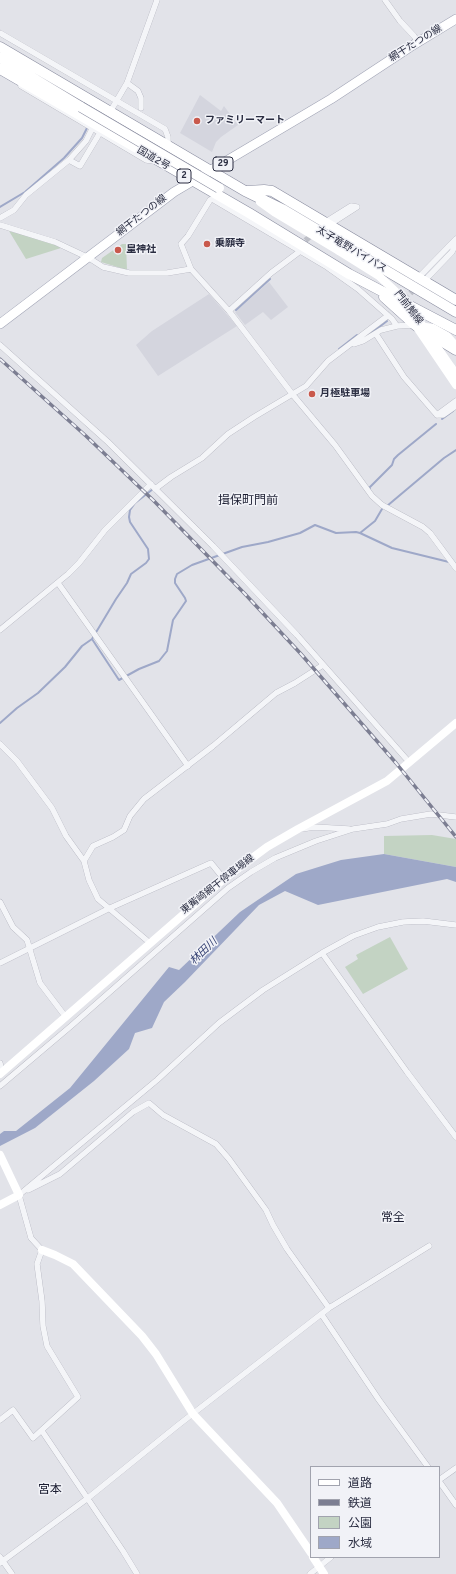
<!DOCTYPE html>
<html>
<head>
<meta charset="utf-8">
<style>
	body { margin:0 }
	#map { position:relative; width:456px; height:1574px; overflow:hidden; background:#e2e3e9; font-family:Overpass,"Noto Sans JP",sans-serif }
	canvas { display:block }
	.legend { position:absolute; left:310px; top:1466px; width:130px; height:92px; box-sizing:border-box; background:#f1f2f7; border:1px solid #a1a3ae; margin:0; padding:5px 7px; list-style:none; font-size:12px; color:#2a2d41 }
	.legend li { display:flex; align-items:center; gap:8px; height:20px }
	.legend b { width:20px; border:1px solid #a1a3ae }
</style>
</head>
<body>
<div id="map">
<canvas width="456" height="1574"></canvas>
<ul class="legend">
<li><b style="height:5px;background:#fff"></b>道路</li>
<li><b style="height:5px;background:#7c7e92"></b>鉄道</li>
<li><b style="height:11px;background:#c3d3c3"></b>公園</li>
<li><b style="height:11px;background:#9ea8c8"></b>水域</li>
</ul>
</div>
<script>
const c = document.querySelector('canvas').getContext('2d');
c.lineJoin = 'round';
function fill(path, color) {
  c.fillStyle = color;
  c.fill(path, 'evenodd');
}
function poly(rows) {
  const path = new Path2D();
  for (const r of rows) {
    path.moveTo(r[0], r[1]);
    for (let i = 2; i < r.length; i += 2) path.lineTo(r[i], r[i + 1]);
  }
  return path;
}
function strokePath(path, color, width, dash) {
  c.strokeStyle = color;
  c.lineWidth = width;
  c.lineCap = dash ? 'butt' : 'round';
  c.setLineDash(dash || []);
  c.stroke(path);
}
function label(font, color, halo, rows, align = 'center') {
  c.font = font + ' Overpass,"Noto Sans JP",sans-serif';
  c.lineWidth = 3;
  c.setLineDash([]);
  c.textBaseline = 'middle';
  c.strokeStyle = halo;
  c.fillStyle = color;
  for (const [text, x, y, turn = 0] of rows) {
    c.save();
    c.translate(x, y);
    c.rotate((+turn || 0) * Math.PI / 180);
    c.textAlign = isNaN(turn) ? turn : align;
    if (halo) c.strokeText(text, 0, 0);
    c.fillText(text, 0, 0);
    c.restore();
  }
}
fill(poly([
	[200,95,221,111,224,106,238,125,221,137,216,142,212,152,180,133],
	[269,282,288,307,271,320,263,312,245,325,235,312],
	[209,294,237,326,158,376,136,345,152,331]
]), '#d4d5de');
fill(poly([
	[9,231,50,242,61,248,26,259],
	[122,244,126,244,127,270,101,262,102,258],
	[432,835,456,839,456,867,384,854,384,836],
	[390,937,408,969,363,994,345,967,358,959,356,955]
]), '#c3d3c3');
fill(poly([
	[384,854,456,867,456,882,447,879,318,905,285,891,259,905,185,982,164,1002,152,1028,135,1033,129,1049,94,1081,35,1128,0,1146,0,1134,4,1131,16,1131,70,1088,169,967,179,970,240,912,296,874,341,860]
]), '#9ea8c8');
strokePath(poly([
	[0,207,25,192,64,158,82,138,87,128],
	[236,310,270,279],
	[370,334,387,321],
	[339,349,357,335],
	[442,419,453,411],
	[370,489,369,488,392,465,394,459,398,455,436,424],
	[387,506,444,458,456,450],
	[360,533,392,548,449,562],
	[92,639,119,680,139,669,159,661,167,651,173,620,186,601,185,598,175,583,175,579,177,574,192,565,242,547,268,542,300,533,315,525,336,533,356,532,360,533,375,521,382,509],
	[0,723,17,708,38,693,65,667,82,646,92,639,116,599,127,583,131,574,146,563,149,559,148,549,130,522,129,517,130,510,135,503,153,489]
]), '#9ea8c8', 2);
strokePath(poly([
	[299,246,314,233],
	[386,317,425,279]
]), '#bdbfc7', 5.5, [5.5, 3]);
const street = poly([
	[385,0,400,21,414,36,418,42],
	[0,33,165,129,168,137,168,146],
	[127,83,138,91,141,98,141,108],
	[21,86,146,160,154,161],
	[110,112,127,83,157,0],
	[69,160,80,166,98,136],
	[0,218,14,210,26,195,69,160,86,141,93,127],
	[327,221,351,206,357,207,329,225],
	[0,225,55,242,89,258,103,267,129,273,167,273,191,269,229,311,293,395,335,445,372,496,382,505,423,527,430,533,456,568],
	[191,269,181,244,188,236,210,200,212,199,327,267,358,289,392,319,397,326],
	[427,278,452,252,456,244],
	[417,279,456,239],
	[229,311,271,273,303,249],
	[376,334,404,377,437,415,456,401],
	[354,344,363,341,381,330,397,326,414,325],
	[0,345,108,442,213,546,297,635,409,762],
	[437,415,443,415,456,406],
	[155,489,171,477,202,458,228,434,254,417,306,386,328,361,386,317],
	[58,583,188,766],
	[0,630,68,574,79,563,105,530,151,484],
	[0,744,17,761,52,808,66,836,84,861,89,880,98,899,150,943],
	[302,829,314,827,349,829],
	[84,861,93,846,113,837,124,830,130,816,144,799,213,746,276,693,295,683,323,665],
	[0,902,13,927,27,940,40,983,65,1016],
	[322,953,407,1072,456,1137],
	[0,963,110,908,211,863,224,879],
	[0,1063,2,1072],
	[0,1086,71,1026,228,888,251,872,275,858,316,841,353,829,387,824,401,819,431,814,456,817],
	[28,1190,60,1174,133,1112,149,1103,163,1115,216,1144,229,1159,266,1210,273,1225,287,1249,329,1308],
	[19,1195,157,1080,219,1023,263,990,322,953,353,936,378,927,403,922,423,921,456,925],
	[322,1315,379,1400,428,1467],
	[0,1420,13,1410,33,1438,78,1397,47,1346,43,1326,42,1301,37,1264,42,1250,31,1238,19,1195],
	[42,1431,123,1551,137,1574],
	[439,1480,456,1468],
	[439,1481,456,1505],
	[0,1557,12,1574],
	[0,1563,88,1498,177,1426,329,1308,429,1246],
	[310,1574,331,1557]
]);
const primary = poly([
	[0,324,174,192,331,99,410,47,456,19]
]);
const highway = poly([
	[0,47,245,191,284,210,456,312],
	[0,58,81,107],
	[0,69,249,213,349,274,456,330],
	[247,191,264,190,272,191,456,300],
	[384,297,415,325,456,350]
]);
strokePath(street, '#abacb7', 6);
strokePath(primary, '#a1a4b5', 10);
strokePath(highway, '#8a8da0', 11);
strokePath(street, '#f4f5f8', 5.5);
strokePath(poly([
	[260,202,274,212,339,251],
	[416,326,456,385],
	[418,326,433,328,447,336,456,346],
	[451,367,456,374],
	[0,1074,224,879,267,847,298,829,387,781,456,723],
	[0,1155,19,1195,0,1205],
	[42,1250,55,1255,73,1264,142,1336,156,1354,193,1414,277,1503,311,1553],
	[313,1557,324,1574]
]), '#fff', 8);
strokePath(primary, '#fff', 9);
strokePath(highway, '#fff', 10);
const rail = poly([
	[0,359,86,436,154,501,245,594,301,654,396,763,456,837]
]);
strokePath(rail, '#7c7e92', 3.5);
strokePath(rail, '#f1f2f7', 2, [6]);
const highwayBridge = poly([
	[81,107,219,188]
]);
strokePath(highwayBridge, '#8a8da0', 11, []);
strokePath(poly([
	[339,251,379,276,395,291,411,309,451,367]
]), '#fff', 8);
strokePath(highwayBridge, '#fff', 10);
for (const [x, y, r, color] of [
	[197,121,4,"#c9594c"],
	[207,244,4,"#c9594c"],
	[118,250,4,"#c9594c"],
	[312,394,4,"#c9594c"]
]) {
  const dot = new Path2D();
  dot.arc(x, y, r, 0, 2 * Math.PI);
  c.fillStyle = color;
  c.fill(dot);
  strokePath(dot, '#f1f2f7', 1.5);
}
for (const [x, y, w] of [
	[223,164,20],
	[184,176,14]
]) {
  const box = new Path2D();
  box.roundRect(x - w / 2, y - 7, w, 14, 3);
  c.fillStyle = '#f1f2f7';
  c.fill(box);
  strokePath(box, '#2a2d41', 1);
}
label('bold 9px', '#2a2d41', null, [
	["29",223,164],
	["2",184,176]
]);
label('10px', '#2a2d41', '#f1f2f7', [
	["網干たつの線",416,44,-32],
	["国道2号",153,159,30],
	["網干たつの線",142,216,-38],
	["太子竜野バイパス",351,250,31],
	["門前鵤線",408,308,52],
	["東觜崎網干停車場線",218,885,-38]
]);
label('bold 10px', '#2a2d41', '#f1f2f7', [
	["ファミリーマート",205,121],
	["乗願寺",215,244],
	["皇神社",126,250],
	["月極駐車場",320,394]
], 'left');
label('italic 11px', '#364273', '#f1f2f7', [
	["林田川",204,952,-44]
]);
label('12px', '#1c1e32', '#f1f2f7', [
	["揖保町門前",248,502],
	["常全",393,1219],
	["宮本",50,1491]
]);
</script>
</body>
</html>
